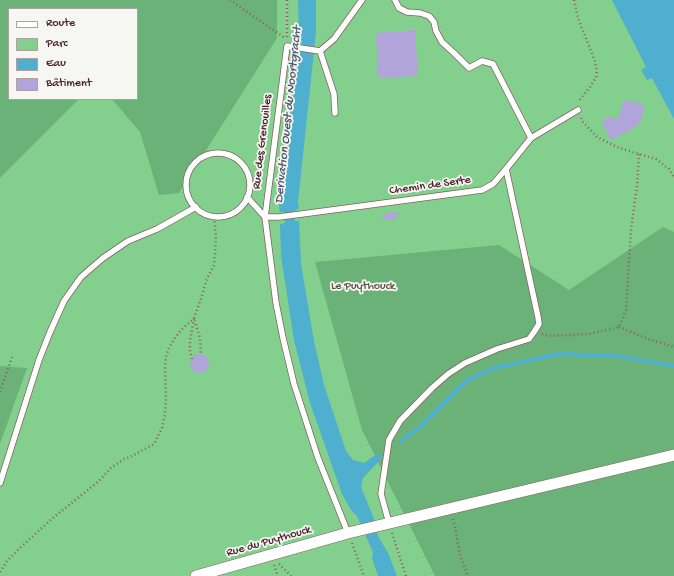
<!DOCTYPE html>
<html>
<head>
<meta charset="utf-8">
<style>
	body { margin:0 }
	#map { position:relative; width:674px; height:576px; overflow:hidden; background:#f1dec0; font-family:"Gochi Hand",sans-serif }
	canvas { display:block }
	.legend { position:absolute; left:8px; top:8px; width:130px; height:92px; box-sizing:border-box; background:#f6f6f2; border:1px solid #b1a0a2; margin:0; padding:5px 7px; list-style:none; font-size:12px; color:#4a1f2b }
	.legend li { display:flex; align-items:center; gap:8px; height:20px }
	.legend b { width:20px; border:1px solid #b1a0a2 }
</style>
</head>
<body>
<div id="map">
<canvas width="674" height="576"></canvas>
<ul class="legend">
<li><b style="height:5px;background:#fff"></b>Route</li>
<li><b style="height:11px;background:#83cf8d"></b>Parc</li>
<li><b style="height:11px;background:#4fafce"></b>Eau</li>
<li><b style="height:11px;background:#b1a4da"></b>Bâtiment</li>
</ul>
</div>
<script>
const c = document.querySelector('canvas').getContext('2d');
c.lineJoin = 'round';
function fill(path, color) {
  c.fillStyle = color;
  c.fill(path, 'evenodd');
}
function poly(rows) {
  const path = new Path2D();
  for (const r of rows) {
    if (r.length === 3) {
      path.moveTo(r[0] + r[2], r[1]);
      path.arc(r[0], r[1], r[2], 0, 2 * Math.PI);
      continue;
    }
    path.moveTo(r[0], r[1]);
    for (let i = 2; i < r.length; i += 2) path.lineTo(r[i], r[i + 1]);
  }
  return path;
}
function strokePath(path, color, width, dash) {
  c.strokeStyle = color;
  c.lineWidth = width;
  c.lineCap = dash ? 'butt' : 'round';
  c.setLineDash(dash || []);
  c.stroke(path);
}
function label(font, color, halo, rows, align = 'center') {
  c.font = font + ' "Gochi Hand",sans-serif';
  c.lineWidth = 3.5;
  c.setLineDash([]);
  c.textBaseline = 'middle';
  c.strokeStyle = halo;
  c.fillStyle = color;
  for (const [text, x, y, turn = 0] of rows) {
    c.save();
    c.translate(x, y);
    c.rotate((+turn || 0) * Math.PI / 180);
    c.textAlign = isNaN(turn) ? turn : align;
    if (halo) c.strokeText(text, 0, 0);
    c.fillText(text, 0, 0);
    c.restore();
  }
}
fill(poly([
	[0,0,674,0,674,576,0,576],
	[9,9,137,9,137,99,9,99]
]), '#83cf8d');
fill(poly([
	[0,0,277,0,277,38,179,193,159,195,140,132,112,99,137,99,137,9,9,9,9,99,79,99,0,178],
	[663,227,674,232,674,576,435,576,362,430,315,262,499,245,569,290],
	[0,366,27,368,0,444]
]), '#6ab278');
fill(poly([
	[298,0,316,0,316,32,298,202,299,208,293,212,295,221,299,221,301,264,314,341,324,385,346,451,353,460,364,463,380,452,381,459,363,478,361,487,374,519,378,536,388,553,397,576,378,576,372,558,373,552,357,516,351,510,342,494,310,403,294,340,281,256,280,224,285,223,284,212,280,212,279,208,298,55,300,55,302,44,302,40,299,39],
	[612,0,674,0,674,119,652,78,647,80,641,70,646,67]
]), '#4fafce');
strokePath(poly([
	[401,441,421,426,466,381,494,368,558,354,617,356,674,366]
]), '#4fafce', 4);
fill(poly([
	[415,30,418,76,378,78,376,33],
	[627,100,642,104,644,108,640,123,636,125,636,127,611,140,601,121,612,116,614,119,619,117,623,102],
	[398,212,398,215,395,219,382,220,383,216,386,213],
	[204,354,210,363,205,372,195,373,189,364,192,359,194,355]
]), '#b1a4da');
const service = poly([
	[395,0,399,8,407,12,420,13,429,16,434,22,436,31,442,42,454,53,469,68,482,61,493,64,531,138],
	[320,51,334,94,335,113],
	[218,185,32],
	[247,197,265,217],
	[265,217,279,217,302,214,482,190,493,184,506,169,531,138,578,110],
	[0,483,39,360,50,332,64,301,81,277,103,258,128,241,157,229,196,207],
	[389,523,381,494,389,440,400,421,432,388,448,374,465,363,497,349,529,339,534,332,539,324,538,317,506,169],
	[348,533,318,458,294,384,283,338,276,303,265,217,287,46,320,51,334,39,362,0]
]);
const minor = poly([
	[196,576,348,533,674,455]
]);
strokePath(service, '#84625f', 7);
strokePath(minor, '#84625f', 12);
strokePath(poly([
	[230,0,285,38],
	[287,0,287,38],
	[574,0,578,18,591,51,595,62,597,70,596,77,590,87,578,102],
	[581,118,582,121,597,137,619,148,656,159,669,169,674,177],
	[619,327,648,339,674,347],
	[542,334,549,336,589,334,619,327,626,310,631,230,637,186,639,154],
	[192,359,190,352,190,341,194,318,200,338,201,354],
	[0,392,13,354],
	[453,519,455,527,460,555,468,576],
	[392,533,406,576],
	[352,543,364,576],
	[279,564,291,576],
	[274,565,278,576],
	[0,572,7,561,22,546,54,517,99,481,111,468,124,459,130,457,154,444,162,428,165,414,166,398,165,368,166,357,168,350,174,339,181,330,194,318,201,299,206,281,214,265,216,239,214,216]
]), '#84625f', 2.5, [1, 3]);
strokePath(service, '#fff', 5.5);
strokePath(minor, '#fff', 11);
label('12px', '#4a1f2b', '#f6f6f2', [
	["Rue des Grenouilles",263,142,-83],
	["Chemin de Serte",430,186,-8],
	["Rue du Puythouck",269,542,-16]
]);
label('12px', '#5b5448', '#f6f6f2', [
	["Le Puythouck",363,287]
]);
label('italic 13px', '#4c596c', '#f6f6f2', [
	["Derivation Ouest du Noortgracht",289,115,-84]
]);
</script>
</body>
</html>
